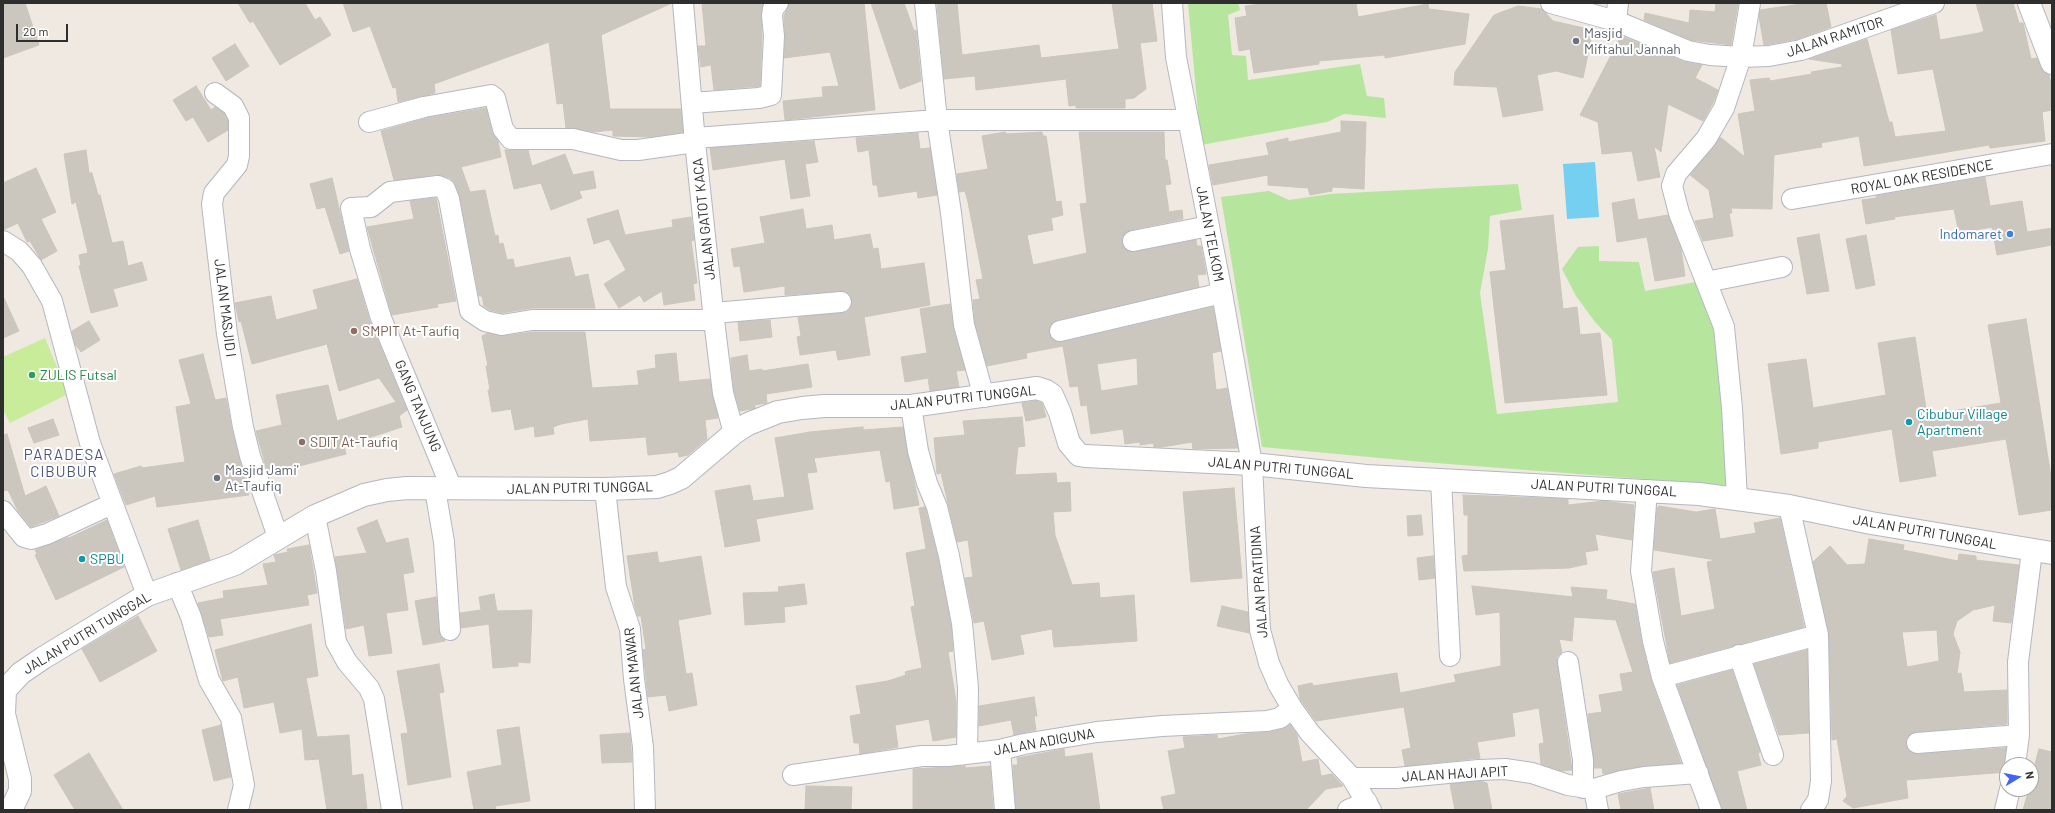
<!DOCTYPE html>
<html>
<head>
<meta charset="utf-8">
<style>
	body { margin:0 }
	#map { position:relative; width:2055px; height:813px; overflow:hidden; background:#efe9e1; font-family:Barlow,sans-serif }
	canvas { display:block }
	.frame { position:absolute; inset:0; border:4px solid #2e2e2e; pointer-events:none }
	.north { position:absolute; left:1999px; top:757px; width:40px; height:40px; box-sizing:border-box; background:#fff; border:1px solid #ababab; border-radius:50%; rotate:80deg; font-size:11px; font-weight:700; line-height:16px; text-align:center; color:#2e2e2e }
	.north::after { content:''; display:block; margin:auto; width:14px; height:18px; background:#4264fb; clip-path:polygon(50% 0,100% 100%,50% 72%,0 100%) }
	.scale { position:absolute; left:16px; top:24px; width:52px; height:18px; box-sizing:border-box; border:2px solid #2e2e2e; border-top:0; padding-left:5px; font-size:12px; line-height:14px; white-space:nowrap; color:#2e2e2e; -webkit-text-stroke:3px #fff; paint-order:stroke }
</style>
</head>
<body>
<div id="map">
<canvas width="2055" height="813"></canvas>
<div class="frame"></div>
<div class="north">N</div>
<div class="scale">20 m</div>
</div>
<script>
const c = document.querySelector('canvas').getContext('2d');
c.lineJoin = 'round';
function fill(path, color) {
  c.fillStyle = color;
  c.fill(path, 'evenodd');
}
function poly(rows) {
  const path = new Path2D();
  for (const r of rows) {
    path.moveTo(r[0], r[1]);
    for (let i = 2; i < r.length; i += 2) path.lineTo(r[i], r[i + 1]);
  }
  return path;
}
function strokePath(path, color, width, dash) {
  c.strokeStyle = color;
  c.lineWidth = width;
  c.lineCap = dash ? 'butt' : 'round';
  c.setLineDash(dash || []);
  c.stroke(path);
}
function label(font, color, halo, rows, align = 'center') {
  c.font = font + ' Barlow,sans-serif';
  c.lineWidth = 4;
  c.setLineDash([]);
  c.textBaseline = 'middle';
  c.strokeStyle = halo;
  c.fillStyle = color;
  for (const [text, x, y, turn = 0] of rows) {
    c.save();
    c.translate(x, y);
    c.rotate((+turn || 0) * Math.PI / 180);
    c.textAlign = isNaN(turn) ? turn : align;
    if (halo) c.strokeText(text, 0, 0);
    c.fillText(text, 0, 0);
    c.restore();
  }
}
fill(poly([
	[1188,3,1238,3,1240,10,1228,15,1232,55,1246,56,1248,80,1360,64,1367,96,1384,98,1386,118,1344,114,1327,122,1201,145],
	[1518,184,1522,210,1490,216,1488,249,1480,293,1497,414,1618,402,1612,340,1595,322,1576,296,1562,269,1578,247,1599,246,1599,261,1639,262,1645,291,1707,280,1734,486,1423,462,1262,447,1221,197,1269,191,1289,200,1330,194]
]), '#b6e59e');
fill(poly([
	[45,338,68,394,10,423,3,410,3,357]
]), '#c9ec9a');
fill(poly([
	[1595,162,1599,217,1567,219,1563,164]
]), '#75cff0');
const building = poly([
	[3,3,25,3,39,45,3,58,3,3],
	[238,3,305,3,315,20,320,17,331,35,280,65,253,21,250,23,238,3],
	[343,3,672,3,601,35,610,109,681,109,683,132,650,137,613,136,613,130,593,132,566,128,563,103,557,104,549,42,434,84,435,93,398,102,396,87,393,88,370,26,353,32,343,3],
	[702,3,764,3,761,15,762,36,760,86,714,90,711,65,701,67,698,46,706,46,702,3],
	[789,3,864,3,875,110,785,120,783,101,823,97,822,87,839,86,830,52,784,58,785,36,784,16,789,3],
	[871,3,904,3,914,31,916,30,921,81,900,89,871,3],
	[937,3,957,3,962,55,1039,45,1041,58,1119,49,1112,3,1152,3,1157,41,1140,43,1146,89,1134,98,1125,99,1125,108,1076,108,1076,105,1069,106,1066,79,976,90,975,76,944,79,937,3],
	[1270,3,1356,3,1358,17,1428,4,1429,9,1469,14,1465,44,1385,58,1385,55,1319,61,1319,64,1254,73,1250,49,1239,51,1235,18,1247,16,1245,6,1270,3],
	[1716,3,1738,3,1731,45,1691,40,1644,20,1645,13,1689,23,1690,10,1715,12,1716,3],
	[1808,3,1826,3,1831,27,1798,39,1764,45,1759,17,1760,10,1808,3],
	[1976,3,2013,3,2019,23,2023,23,2031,59,2037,58,2041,68,2049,75,2052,88,2052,110,2042,112,2045,141,1990,148,1989,145,1864,166,1859,136,1821,143,1822,147,1774,155,1772,209,1731,208,1732,213,1729,213,1733,236,1703,241,1695,221,1714,218,1709,190,1690,175,1720,137,1745,157,1738,114,1755,111,1750,80,1769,78,1770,81,1812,74,1811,72,1842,67,1842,64,1809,59,1867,39,1889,122,1892,122,1895,137,1946,131,1933,69,1898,74,1891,30,1936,15,1940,40,1979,33,1984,31,1976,3],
	[1518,6,1542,9,1553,21,1593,30,1583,78,1556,71,1537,75,1543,110,1503,117,1497,87,1454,85,1455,72,1494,15,1518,6],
	[1621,36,1684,62,1702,65,1695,78,1718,90,1713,103,1703,121,1668,104,1661,152,1654,146,1660,177,1638,181,1632,151,1602,154,1598,122,1580,115,1621,36],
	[235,44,249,66,226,81,212,58,235,44],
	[196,86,211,110,215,107,224,113,228,121,228,130,208,142,193,117,186,121,173,100,196,86],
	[486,108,492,132,498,141,501,157,461,167,470,192,485,190,495,236,498,235,499,244,503,243,507,260,513,259,515,268,570,257,575,277,588,274,595,308,532,308,502,313,490,310,484,306,482,296,479,296,460,197,455,184,450,178,437,175,394,180,381,131,427,118,486,108],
	[1341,121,1366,122,1364,189,1332,187,1332,191,1310,195,1308,188,1268,185,1268,175,1213,185,1209,165,1269,155,1266,143,1288,138,1288,142,1341,132,1341,121],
	[1005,132,1006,134,1042,132,1043,136,1046,136,1056,202,1061,201,1063,215,1051,218,1053,230,1027,235,1033,265,1087,253,1080,204,1087,203,1079,132,1164,132,1165,160,1167,160,1171,184,1165,185,1169,212,1182,210,1183,219,1130,230,1122,237,1122,244,1125,249,1135,252,1196,240,1197,246,1201,246,1206,274,1197,275,1199,287,1057,320,1052,323,1049,333,1052,339,1063,342,1213,307,1221,351,1212,353,1216,390,1227,388,1238,448,1193,449,1192,442,1162,447,1154,447,1153,443,1140,445,1140,442,1125,444,1123,429,1091,434,1087,405,1081,406,1078,386,1070,387,1063,346,1026,353,1027,358,987,366,975,323,973,300,980,299,976,280,983,279,968,202,965,191,959,192,957,174,988,169,982,136,1005,132],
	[1137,358,1138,385,1101,391,1097,364,1137,358],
	[918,133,920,149,930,148,937,195,918,198,917,191,879,197,877,185,873,185,869,150,858,152,856,138,918,133],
	[814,141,818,162,805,164,810,196,791,199,785,159,713,170,710,148,814,141],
	[86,150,89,173,92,173,98,195,100,195,112,243,123,241,128,266,142,262,147,280,113,289,118,306,91,313,79,266,81,265,79,255,88,253,76,202,72,204,64,154,86,150],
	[505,150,528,150,532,166,565,154,573,175,593,171,596,188,579,191,582,198,551,210,541,183,514,189,505,150],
	[36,168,56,212,41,219,57,251,41,260,30,241,27,242,18,223,3,230,3,183,36,168],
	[1985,177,1990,206,2022,201,2027,232,2052,228,2052,245,1997,255,1992,227,1959,233,1954,209,1894,217,1895,219,1866,224,1862,200,1876,198,1876,196,1985,177],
	[332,178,349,251,340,254,325,207,317,209,310,184,332,178],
	[436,198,456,301,437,304,438,307,392,315,367,227,414,219,410,201,436,198],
	[1634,199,1638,220,1668,215,1681,249,1685,276,1655,281,1647,237,1617,242,1612,203,1634,199],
	[803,209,806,229,832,225,834,240,870,234,873,249,878,248,881,269,924,263,930,305,864,317,870,355,838,360,836,350,800,355,797,337,801,336,798,317,847,312,851,307,852,301,851,296,846,292,840,291,785,295,785,286,744,292,740,266,734,267,731,249,765,243,760,217,803,209],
	[618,210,625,235,673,227,672,220,691,217,694,240,691,241,697,283,693,284,695,300,664,305,662,291,644,302,640,295,619,308,604,284,626,270,609,239,594,244,587,219,618,210],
	[1553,215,1563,309,1577,307,1580,335,1600,333,1607,395,1505,403,1490,272,1506,270,1500,221,1553,215],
	[1819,234,1829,291,1807,294,1797,238,1819,234],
	[1866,235,1875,285,1856,289,1846,239,1866,235],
	[357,279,370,322,407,410,399,416,402,427,344,446,346,454,268,474,256,431,282,425,276,395,328,385,337,421,396,402,379,378,339,391,327,344,252,364,241,321,239,322,235,303,271,296,276,320,318,309,313,290,357,279],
	[3,296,19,331,3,338,3,296],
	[950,304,953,328,965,370,956,371,959,387,930,391,928,378,905,382,901,357,927,353,920,309,950,304],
	[2026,319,2052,483,2052,510,2019,515,2006,439,1932,451,1936,476,1900,482,1892,429,1818,442,1818,448,1781,454,1768,364,1806,359,1813,408,1886,395,1878,343,1915,337,1927,415,2001,403,1988,325,2026,319],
	[770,320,772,337,740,341,738,322,770,320],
	[89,321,100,340,81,352,75,344,72,331,89,321],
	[533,332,585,332,592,388,639,385,637,371,656,368,655,355,676,353,679,382,710,379,718,418,705,420,707,439,688,455,679,457,678,452,648,455,646,437,590,441,588,419,561,424,553,427,554,434,535,437,534,426,515,430,511,409,492,412,488,390,490,390,486,366,488,366,482,336,488,333,504,336,533,332],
	[203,354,215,400,226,398,232,430,249,495,157,507,155,496,126,505,114,474,141,466,142,468,185,462,176,407,191,404,179,360,203,354],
	[747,355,749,371,762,369,762,371,808,364,812,387,766,394,767,403,755,405,755,408,752,409,740,411,734,391,731,362,731,358,747,355],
	[1036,401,1042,403,1046,417,1026,421,1022,403,1036,401],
	[1022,417,1025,446,1018,447,1015,475,1056,473,1057,483,1070,482,1071,511,1053,512,1055,535,1072,585,1099,583,1100,598,1134,595,1137,641,1054,647,1052,629,1020,635,1024,654,992,660,984,621,974,623,965,578,973,577,968,540,957,542,941,473,937,474,934,438,965,435,963,421,1022,417],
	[53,419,59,435,34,443,28,428,53,419],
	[863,427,863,430,903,427,919,505,894,509,890,481,886,482,880,450,814,458,817,472,807,473,813,509,756,519,760,541,725,547,715,491,750,485,753,501,785,497,775,438,810,432,863,427],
	[7,434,25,496,46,486,59,516,31,527,18,511,8,490,3,491,3,435,7,434],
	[1234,488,1242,578,1191,582,1183,492,1234,488],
	[1463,495,1568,499,1568,505,1604,501,1634,505,1632,540,1595,534,1598,550,1585,552,1587,564,1569,568,1464,571,1462,556,1468,555,1468,515,1464,515,1463,495],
	[1659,506,1696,512,1715,509,1720,539,1756,533,1754,523,1780,518,1804,627,1670,663,1653,572,1674,568,1681,616,1715,609,1707,562,1716,560,1654,550,1657,508,1659,506],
	[925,507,938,558,951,625,953,651,948,652,956,701,956,737,933,741,929,719,924,720,895,725,898,747,860,754,859,743,854,743,850,716,861,714,856,686,888,681,906,675,905,672,908,671,922,668,911,607,915,606,906,553,926,549,919,508,925,507],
	[1421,515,1423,535,1408,536,1407,516,1421,515],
	[107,520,124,567,56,600,35,555,37,554,35,550,69,537,69,538,107,520],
	[198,520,210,560,181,570,168,529,198,520],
	[377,520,386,543,408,538,414,572,403,574,408,610,386,613,392,653,369,656,364,625,346,629,335,557,367,553,357,528,377,520],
	[1869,539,1904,545,1903,550,1958,561,1959,554,1976,556,1976,560,2019,565,2011,623,1993,621,1995,605,1973,610,1957,621,1953,634,1960,652,1957,674,1961,673,1964,692,2007,690,2007,724,1916,732,1910,734,1906,744,1908,750,1918,754,2006,748,2004,764,2007,772,1906,780,1908,798,1853,808,1843,801,1847,796,1837,739,1832,740,1829,633,1813,562,1830,546,1847,565,1865,564,1869,539],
	[1937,630,1939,661,1907,667,1902,632,1937,630],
	[309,545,317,593,307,595,309,605,220,619,223,635,209,637,198,603,224,598,223,591,268,585,263,564,276,562,274,555,288,552,287,549,309,545],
	[657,552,659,563,701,556,711,614,678,620,686,674,692,673,697,705,669,711,666,695,648,697,643,650,646,649,641,616,638,616,635,607,627,556,657,552],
	[1433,556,1435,578,1419,580,1417,558,1433,556],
	[804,584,807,604,784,607,785,622,745,625,743,593,779,592,778,587,804,584],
	[1472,586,1573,597,1571,587,1607,590,1606,599,1635,604,1642,644,1651,680,1681,763,1642,766,1603,774,1602,768,1594,768,1588,714,1602,712,1599,695,1623,691,1620,674,1633,672,1616,620,1574,617,1572,641,1559,639,1562,652,1557,657,1557,664,1572,770,1561,771,1541,764,1539,744,1544,743,1539,708,1512,713,1515,736,1477,742,1480,758,1405,766,1402,750,1411,748,1404,707,1316,721,1300,699,1298,686,1312,683,1313,686,1397,673,1400,693,1456,682,1454,675,1501,666,1500,612,1476,615,1472,586],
	[494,594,497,611,532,610,530,663,518,662,518,666,493,668,489,624,461,628,460,613,481,610,479,597,494,594],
	[436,597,439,631,445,641,423,645,415,601,436,597],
	[1222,606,1248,612,1249,633,1217,626,1222,606],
	[138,616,157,651,100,682,82,649,138,616],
	[311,624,318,676,306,678,317,737,349,735,352,776,363,774,367,810,327,810,319,759,305,760,302,729,280,733,274,702,244,708,238,677,223,681,215,650,311,624],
	[1807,650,1809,733,1779,735,1754,664,1807,650],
	[439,664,444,692,439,693,451,777,408,785,401,734,408,733,397,671,439,664],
	[1732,670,1760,752,1758,753,1761,765,1737,771,1747,810,1722,810,1677,685,1732,670],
	[1034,697,1037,716,1034,716,1036,730,1014,735,1011,720,979,726,979,706,1034,697],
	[221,725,231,777,214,781,202,730,221,725],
	[1290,725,1297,735,1302,762,1318,759,1321,776,1332,774,1343,786,1326,789,1306,810,1164,810,1161,797,1176,794,1168,751,1185,748,1183,737,1217,735,1218,739,1245,734,1270,732,1283,729,1290,725],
	[519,727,530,801,495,806,496,810,474,810,467,772,502,765,497,730,519,727],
	[630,733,632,762,602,763,600,735,630,733],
	[1064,749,1065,757,1092,753,1100,810,1016,810,1013,765,1018,765,1017,758,1064,749],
	[2039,749,2052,752,2052,810,2023,810,2029,789,2031,789,2031,779,2039,749],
	[89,753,123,810,75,810,54,775,89,753],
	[965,766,965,768,990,766,993,810,913,810,913,769,965,766],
	[1480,781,1487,783,1492,810,1455,810,1450,784,1480,781],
	[806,786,852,787,851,810,805,810,806,786],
	[1650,788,1654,810,1621,810,1618,794,1650,788]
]);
fill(building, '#cbc7bf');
strokePath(building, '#cbc5ba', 1);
const minor = poly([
	[683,3,695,142,714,320,723,393,734,433],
	[1172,3,1176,57,1222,293,1252,464,1260,630,1269,663,1278,684,1292,708,1310,733,1352,778,1371,810],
	[1551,3,1616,21,1688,51,1710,55,1741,57,1769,56,1801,50,1934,3],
	[1616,21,1618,3],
	[215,93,233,106,239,118,239,156,237,165,214,193,212,204,227,334,243,427,250,456,278,537],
	[692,103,759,98,771,95,774,36,772,16,773,9,778,3],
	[369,122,424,107,491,95,495,98,503,129,511,139,573,139,621,150,638,150,695,142],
	[695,138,937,120,925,3],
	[1792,199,2052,154],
	[3,241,19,251,32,266,52,301,90,443,147,595],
	[1133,241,1209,226],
	[1706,282,1782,267],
	[714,313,841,302],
	[1060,331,1222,293],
	[984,397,964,325,951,213,937,120,1188,120],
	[911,406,918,451,927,483,937,507,949,556,962,623,968,688,967,754],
	[1441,480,1450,656],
	[435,489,444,542,450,630],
	[452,489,381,318,360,249,351,208,371,207,390,192,438,186,445,189,449,199,470,311,485,321,502,325,532,320,714,320],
	[605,489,616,587,630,629,634,679,643,747,645,810],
	[1647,490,1641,571,1653,641,1662,677,1711,810],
	[1737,498,1732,408,1724,327,1679,213,1672,186,1676,174,1706,139,1724,108,1741,57,1750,3],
	[1789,506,1818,635,1821,781,1818,800,1811,810],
	[3,511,24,537,31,539,47,534,112,504],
	[315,516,326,571,336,642,347,662,369,688,374,699,392,810],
	[177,583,191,617,209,680,231,718,244,785,238,810],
	[1739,655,1773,755],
	[1568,662,1583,760,1583,788],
	[1662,677,1818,635],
	[1917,743,2019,735],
	[1000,750,1005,810],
	[2015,765,2019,735,2018,662,2032,551],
	[793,775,922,756,948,756,1000,750,1024,744,1097,732,1162,726,1267,721,1280,718,1292,708],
	[1352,778,1396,778,1479,770,1505,769,1532,773,1568,785,1594,789,1621,781,1644,777,1698,773],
	[1594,789,1598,810],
	[1348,810,1367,802],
	[2005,810,2010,789]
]);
const tertiary = poly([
	[11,810,20,791,20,779,4,714,5,690,21,673,43,658,147,595,235,564,315,516,364,495,387,490,407,488,605,489,657,487,670,483,681,478,734,433,748,424,778,412,802,408,824,406,911,406,1037,388,1046,391,1052,395,1060,413,1069,443,1079,455,1085,456,1252,464,1366,476,1699,494,1789,506,1871,523,2052,553]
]);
const secondary = poly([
	[2029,3,2052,63]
]);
strokePath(minor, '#b4b7c1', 22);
strokePath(tertiary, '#b4b7c1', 24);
strokePath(secondary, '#b4b7c1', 24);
strokePath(minor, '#fff', 20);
strokePath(tertiary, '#fff', 22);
strokePath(secondary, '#fff', 22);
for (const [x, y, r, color] of [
	[1576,41,4,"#6b7280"],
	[2010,234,4,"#3f7fe0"],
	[354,331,4,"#8d6e63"],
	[32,375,4,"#2e9e5b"],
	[1909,422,4,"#0f9aa8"],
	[302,442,4,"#8d6e63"],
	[217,478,4,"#6b7280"],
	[82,559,4,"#0f9aa8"]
]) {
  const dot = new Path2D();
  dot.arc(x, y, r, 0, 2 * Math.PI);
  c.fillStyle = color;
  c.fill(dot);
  strokePath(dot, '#fff', 1.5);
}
label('14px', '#5b616d', '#fff', [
	["Masjid",1584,33],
	["Miftahul Jannah",1584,49],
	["Masjid Jami'",225,470],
	["At-Taufiq",225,486]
], 'left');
label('14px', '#2e2e2e', '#fff', [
	["JALAN RAMITOR",1835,37,-18],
	["ROYAL OAK RESIDENCE",1922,177,-10],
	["JALAN GATOT KACA",704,219,-96],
	["JALAN TELKOM",1210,234,79],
	["JALAN MASJID I",225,308,83],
	["JALAN PUTRI TUNGGAL",963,398,-6],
	["GANG TANJUNG",418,406,67],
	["JALAN PUTRI TUNGGAL",1281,468,5],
	["JALAN PUTRI TUNGGAL",580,488,-1],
	["JALAN PUTRI TUNGGAL",1604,488,3],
	["JALAN PUTRI TUNGGAL",1925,532,10],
	["JALAN PRATIDINA",1259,582,-94],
	["JALAN PUTRI TUNGGAL",87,633,-31],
	["JALAN MAWAR",634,673,-96],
	["JALAN ADIGUNA",1044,742,-10],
	["JALAN HAJI APIT",1455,774,-3]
]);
label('14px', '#366cbe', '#fff', [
	["Indomaret",2002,234]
], 'right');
label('14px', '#785e54', '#fff', [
	["SMPIT At-Taufiq",362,331],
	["SDIT At-Taufiq",310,442]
], 'left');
label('14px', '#27864d', '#fff', [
	["ZULIS Futsal",40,375]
], 'left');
label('14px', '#0d838f', '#fff', [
	["Cibubur Village",1917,414],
	["Apartment",1917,430],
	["SPBU",90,559]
], 'left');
c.letterSpacing = '1px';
label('15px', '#4d5680', '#fff', [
	["PARADESA",64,455],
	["CIBUBUR",64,472]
]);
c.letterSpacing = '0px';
</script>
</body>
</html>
